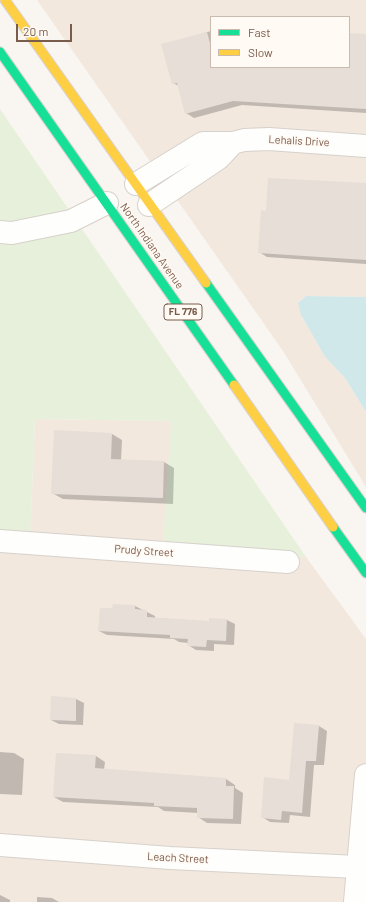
<!DOCTYPE html>
<html>
<head>
<meta charset="utf-8">
<style>
	body { margin:0 }
	#map { position:relative; width:366px; height:902px; overflow:hidden; background:#f9f5f0; font-family:Barlow,sans-serif }
	canvas { display:block }
	.legend { position:absolute; left:210px; top:16px; width:140px; height:52px; box-sizing:border-box; background:#fffaf3; border:1px solid #cabbb1; margin:0; padding:5px 7px; list-style:none; font-size:12px; color:#7a5c4d }
	.legend li { display:flex; align-items:center; gap:8px; height:20px }
	.legend b { width:20px; border:1px solid #cabbb1 }
	.scale { position:absolute; left:16px; top:24px; width:56px; height:18px; box-sizing:border-box; border:2px solid #7a5c4d; border-top:0; padding-left:5px; font-size:12px; line-height:14px; white-space:nowrap; color:#7a5c4d; -webkit-text-stroke:3px #fffaf3; paint-order:stroke }
</style>
</head>
<body>
<div id="map">
<canvas width="366" height="902"></canvas>
<ul class="legend">
<li><b style="height:5px;background:#16e098"></b>Fast</li>
<li><b style="height:5px;background:#ffcf43"></b>Slow</li>
</ul>
<div class="scale">20 m</div>
</div>
<script>
const c = document.querySelector('canvas').getContext('2d');
c.lineJoin = 'round';
function fill(path, color) {
  c.fillStyle = color;
  c.fill(path, 'evenodd');
}
function poly(rows) {
  const path = new Path2D();
  for (const r of rows) {
    path.moveTo(r[0], r[1]);
    for (let i = 2; i < r.length; i += 2) path.lineTo(r[i], r[i + 1]);
  }
  return path;
}
function strokePath(path, color, width, dash) {
  c.strokeStyle = color;
  c.lineWidth = width;
  c.lineCap = dash ? 'butt' : 'round';
  c.setLineDash(dash || []);
  c.stroke(path);
}
function label(font, color, halo, rows, align = 'center') {
  c.font = font + ' Barlow,sans-serif';
  c.lineWidth = 3;
  c.setLineDash([]);
  c.textBaseline = 'middle';
  c.strokeStyle = halo;
  c.fillStyle = color;
  for (const [text, x, y, turn = 0] of rows) {
    c.save();
    c.translate(x, y);
    c.rotate((+turn || 0) * Math.PI / 180);
    c.textAlign = isNaN(turn) ? turn : align;
    if (halo) c.strokeText(text, 0, 0);
    c.fillText(text, 0, 0);
    c.restore();
  }
}
fill(poly([
	[37,0,366,0,366,297,306,296,298,303,301,315,325,357,345,378,366,412,366,487,283,351],
	[211,17,349,17,349,67,211,67],
	[35,419,172,421,163,543,306,557,366,639,366,823,361,902,0,902,0,534,30,536]
]), '#f2e8de');
fill(poly([
	[0,109,306,557,163,543,171,421,35,419,30,536,0,534]
]), '#e7f0db');
fill(poly([
	[306,296,366,297,366,412,345,378,325,357,301,315,298,303]
]), '#d0e8ea');
fill(poly([
	[211,31,211,67,349,67,349,34,366,35,366,113,242,105,194,118,186,113,179,86,173,83,163,45],
	[366,185,366,264,267,257,259,252],
	[112,434,122,440,121,461,164,462,174,468,173,504,63,499,52,493],
	[135,606,155,616,155,618,210,622,227,620,235,624,234,645,214,644,214,651,196,650,188,645,188,643,179,642,174,639,107,635,99,631,113,609],
	[52,697,76,699,84,703,83,725,59,724,51,720],
	[319,726,327,731,324,765,314,765,310,817,290,815,289,823,270,822,262,817,290,781],
	[0,752,14,753,24,759,22,795,0,794],
	[96,756,105,762,104,770,226,779,235,785,235,788,243,793,241,824,207,823,198,817,198,813,164,811,158,807,63,802,54,797],
	[0,895,10,900,10,902,0,902],
	[37,897,52,898,59,902,37,902]
]), '#0003');
fill(poly([
	[207,32,211,47,211,67,349,67,349,33,366,34,366,109,233,101,185,114,177,83,172,84,161,44],
	[268,178,366,183,366,260,258,253,261,210,266,211],
	[54,430,112,433,111,459,164,461,163,498,51,494],
	[113,604,135,605,135,609,147,610,147,617,209,621,209,618,227,619,226,641,207,640,206,647,187,646,188,639,170,638,170,635,98,631,100,608,112,608],
	[51,696,76,698,76,721,50,720],
	[294,723,319,725,316,761,306,761,302,813,282,811,281,820,261,818,264,777,289,780],
	[56,753,96,755,95,768,226,778,226,786,234,786,233,819,197,818,197,808,154,806,154,803,53,797]
]), '#e6ded7');
const street = poly([
	[136,184,203,143,233,143,244,140,269,139,366,146],
	[149,205,219,158,233,143],
	[0,232,12,233,71,221,107,203],
	[0,541,288,562],
	[0,845,170,858,357,867],
	[355,902,366,775]
]);
const fast = poly([
	[0,52,234,385],
	[206,283,366,508],
	[333,527,366,573]
]);
const slow = poly([
	[5,0,206,283],
	[234,385,333,527]
]);
strokePath(street, '#d7d1cb', 24);
strokePath(fast, '#dad1cc', 11);
strokePath(slow, '#dad1cc', 11);
strokePath(street, '#fefefd', 22);
strokePath(fast, '#16e098', 9);
strokePath(slow, '#ffcf43', 9);
for (const [x, y, w] of [
	[183,312,38]
]) {
  const box = new Path2D();
  box.roundRect(x - w / 2, y - 8, w, 16, 3);
  c.fillStyle = '#fffaf3';
  c.fill(box);
  strokePath(box, '#7a5c4d', 1);
}
label('bold 10px', '#7a5c4d', null, [
	["FL 776",183,312]
]);
label('11px', '#7a5c4d', '#fffaf3', [
	["Lehalis Drive",299,141,3],
	["North Indiana Avenue",152,246,55],
	["Prudy Street",144,551,4],
	["Leach Street",178,858,3]
]);
</script>
</body>
</html>
